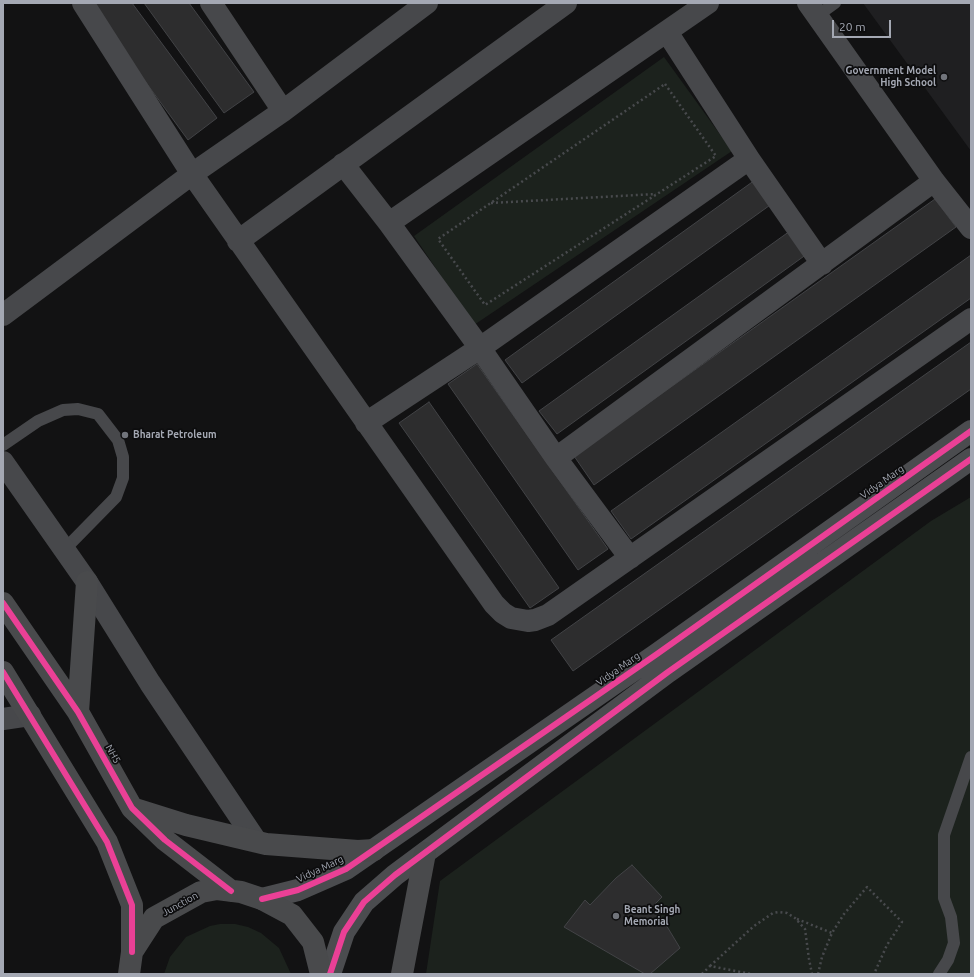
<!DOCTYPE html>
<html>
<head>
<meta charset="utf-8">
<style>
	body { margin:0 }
	#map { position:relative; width:974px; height:977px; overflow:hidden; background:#121213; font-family:Ubuntu,sans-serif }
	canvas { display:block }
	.frame { position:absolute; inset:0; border:4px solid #a4a8b3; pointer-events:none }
	.scale { position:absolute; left:832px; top:20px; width:59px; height:18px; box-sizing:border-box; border:2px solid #a4a8b3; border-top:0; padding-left:5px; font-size:12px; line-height:14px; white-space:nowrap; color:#a4a8b3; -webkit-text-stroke:3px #0d0d0e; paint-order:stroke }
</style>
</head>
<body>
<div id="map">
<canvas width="974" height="977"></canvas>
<div class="frame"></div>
<div class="scale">20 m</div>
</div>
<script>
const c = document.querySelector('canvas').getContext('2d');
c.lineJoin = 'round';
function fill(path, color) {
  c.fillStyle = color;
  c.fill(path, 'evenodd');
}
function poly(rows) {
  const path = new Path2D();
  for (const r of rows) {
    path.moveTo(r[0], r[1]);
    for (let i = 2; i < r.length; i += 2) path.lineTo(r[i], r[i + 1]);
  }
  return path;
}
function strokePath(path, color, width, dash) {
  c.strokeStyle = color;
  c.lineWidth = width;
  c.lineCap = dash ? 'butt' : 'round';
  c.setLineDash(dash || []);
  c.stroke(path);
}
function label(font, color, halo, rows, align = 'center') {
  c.font = font + ' Ubuntu,sans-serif';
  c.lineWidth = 3.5;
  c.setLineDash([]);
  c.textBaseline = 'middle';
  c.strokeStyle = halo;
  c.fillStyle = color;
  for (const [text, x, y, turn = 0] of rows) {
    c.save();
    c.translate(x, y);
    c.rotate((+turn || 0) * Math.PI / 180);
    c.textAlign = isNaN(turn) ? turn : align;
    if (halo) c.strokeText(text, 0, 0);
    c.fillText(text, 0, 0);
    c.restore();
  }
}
fill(poly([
	[863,3,971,3,971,151]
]), '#1f1f21');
fill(poly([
	[664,57,732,151,474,325,414,236],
	[971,497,971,974,426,974,440,881,931,521],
	[220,924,235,924,248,927,261,933,279,948,291,974,164,974,170,957,186,937,210,926]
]), '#1c221d');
const building = poly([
	[88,3,132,3,217,118,188,140,88,3],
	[144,3,189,3,254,92,224,113,144,3],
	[755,180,773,203,522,383,505,360,755,180],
	[935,199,956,227,594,485,574,456,935,199],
	[790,231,807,254,557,434,539,411,790,231],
	[971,255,971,298,631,539,611,511,971,255],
	[971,342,971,389,573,671,551,640,971,342],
	[477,364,608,549,578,570,448,384,477,364],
	[429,402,559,588,530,608,399,423,429,402],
	[632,865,662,897,654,905,680,948,650,974,645,974,564,927,585,900,590,905,616,878,632,865]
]);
fill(building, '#2d2d2e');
strokePath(building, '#424346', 1);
strokePath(poly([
	[665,84,716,156,485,305,438,239,665,84],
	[491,203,656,194],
	[797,919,832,933],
	[710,966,754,926,773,913,779,912,787,913,795,918,805,929,809,959,812,974],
	[702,974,710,966,751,974],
	[818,974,822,957,832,933,844,914,867,887,902,922,887,945,874,974]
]), '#484a4d', 2.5, [2, 3]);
strokePath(poly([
	[817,16,835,3],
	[3,445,38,421,63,410,78,409,98,414,118,440,123,457,123,478,116,497,64,550],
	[939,974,948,960,954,943,951,917,944,898,944,835,971,757]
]), '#47484b', 12);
strokePath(poly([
	[83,3,192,174,494,604,503,613,511,618,528,621,535,620,548,615,971,319],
	[211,3,283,111],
	[808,3,934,181,971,228],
	[667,32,749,159],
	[343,164,389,223],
	[238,241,566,3],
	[3,315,192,174,283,111,427,3],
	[366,423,480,348,749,159,822,264],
	[556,458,934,181],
	[630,558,556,458,480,348,389,223,708,3]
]), '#47484b', 22);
strokePath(poly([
	[3,462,87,582,150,683,256,841],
	[3,719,30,715]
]), '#47484b', 22);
strokePath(poly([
	[262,899,298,890,346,869,657,654,971,431],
	[330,974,344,932,364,902,395,875,668,672,971,459]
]), '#4b4c4f', 22);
strokePath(poly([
	[3,603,78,712,132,808,165,840,231,891],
	[3,672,107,842,132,905,132,952],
	[78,712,87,582],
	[135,809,186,825,266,844,358,851,374,850],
	[129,974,132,952,154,918,201,892,217,889,241,892,262,899,292,915,313,942,321,974],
	[402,974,425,853]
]), '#494a4c', 22);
strokePath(poly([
	[3,603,78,712,132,808,165,840,231,891],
	[3,672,107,842,132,905,132,952],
	[262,899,298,890,346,869,657,654,971,431],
	[330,974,344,932,364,902,395,875,668,672,971,459]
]), '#ea4096', 6);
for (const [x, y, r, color] of [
	[944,77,4,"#71747b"],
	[125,435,4,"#71747b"],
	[616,916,4,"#71747b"]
]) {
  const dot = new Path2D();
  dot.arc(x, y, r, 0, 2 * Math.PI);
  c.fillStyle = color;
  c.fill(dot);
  strokePath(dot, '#0d0d0e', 1.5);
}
label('bold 10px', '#a4a8b3', '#0d0d0e', [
	["Government Model",936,71,"right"],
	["High School",936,83,"right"],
	["Bharat Petroleum",133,435],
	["Beant Singh",624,910],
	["Memorial",624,922]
], 'left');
label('10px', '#a4a8b3', '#0d0d0e', [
	["Vidya Marg",882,482,-35],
	["Vidya Marg",618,669,-35],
	["NH5",113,754,61],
	["Vidya Marg",320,869,-25],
	["Junction",180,904,-29]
]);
</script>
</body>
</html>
